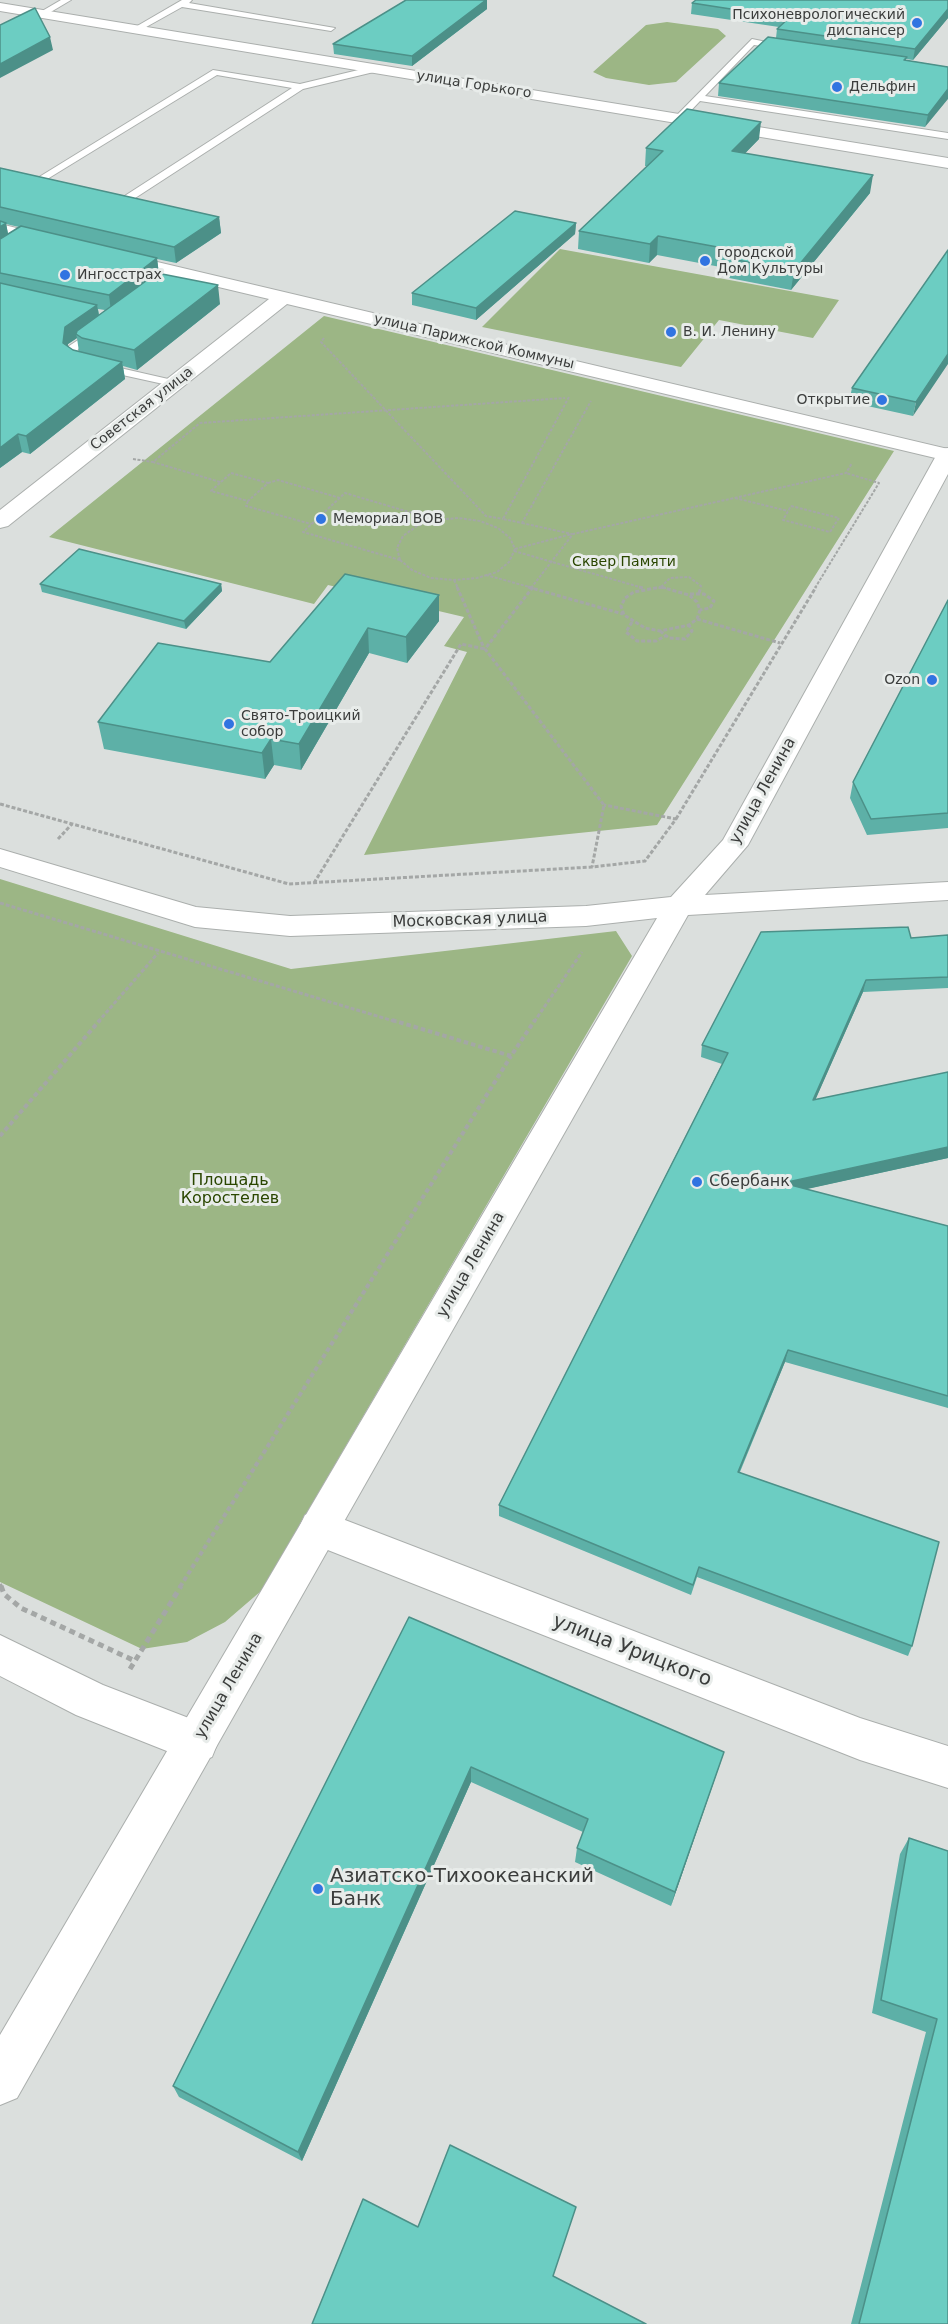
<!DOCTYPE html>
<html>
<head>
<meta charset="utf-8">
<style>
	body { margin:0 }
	canvas { display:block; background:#dbdfdd }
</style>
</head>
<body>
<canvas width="948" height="2324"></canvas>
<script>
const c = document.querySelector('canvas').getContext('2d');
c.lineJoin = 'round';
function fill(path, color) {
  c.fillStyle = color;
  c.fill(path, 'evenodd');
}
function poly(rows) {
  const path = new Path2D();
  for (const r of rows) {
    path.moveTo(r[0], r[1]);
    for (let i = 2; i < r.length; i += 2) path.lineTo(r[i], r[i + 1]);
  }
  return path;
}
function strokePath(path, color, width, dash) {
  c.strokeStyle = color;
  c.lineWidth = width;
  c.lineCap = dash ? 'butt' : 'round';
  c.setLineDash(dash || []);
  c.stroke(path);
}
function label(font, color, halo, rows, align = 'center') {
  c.font = font + ' "DejaVu Sans",sans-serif';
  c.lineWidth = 6;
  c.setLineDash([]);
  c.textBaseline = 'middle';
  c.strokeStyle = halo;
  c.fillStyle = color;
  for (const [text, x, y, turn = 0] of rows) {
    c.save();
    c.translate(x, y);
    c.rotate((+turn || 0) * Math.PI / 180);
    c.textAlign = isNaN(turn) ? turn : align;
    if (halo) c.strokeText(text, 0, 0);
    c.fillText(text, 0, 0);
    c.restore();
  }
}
fill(poly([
	[667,22,718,29,726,36,676,82,649,85,606,78,593,72,646,25],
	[560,249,839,300,813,338,719,320,681,367,482,327],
	[324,316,894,451,657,825,364,855,467,652,444,646,464,617,328,585,314,604,49,537],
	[0,879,291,969,616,931,632,956,261,1591,225,1622,187,1642,142,1649,0,1582]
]), '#9cb685');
const lane = poly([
	[61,0,71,0,44,16,37,14,61,0],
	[182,0,192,0,189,3,335,28,331,31,182,7,139,31,132,29,182,0],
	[752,39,791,47,787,50,754,45,705,96,948,133,948,139,700,101,681,121,675,121,675,117,752,39],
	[375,66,379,69,378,71,303,89,129,202,100,196,105,193,123,197,292,88,217,75,44,181,56,184,56,188,31,182,213,70,300,84,375,66],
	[98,327,102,328,102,332,78,349,77,355,85,360,177,381,177,387,77,365,67,358,69,346,98,327]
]);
const street = poly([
	[0,3,948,158,948,168,0,11,0,3],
	[0,224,62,239,65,243,56,248,0,234,0,224],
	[115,252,948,449,948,461,287,304,8,526,0,528,0,510,269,299,109,261,106,257,115,252],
	[319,1510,860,1718,948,1746,948,1788,860,1760,305,1541,299,1528,305,1515,319,1510],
	[0,1635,103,1685,212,1727,218,1742,212,1757,197,1763,76,1715,0,1676,0,1635]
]);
const secondary = poly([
	[948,448,948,474,748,845,705,895,948,882,948,900,688,915,17,2098,0,2105,0,2035,657,918,586,926,290,936,195,927,0,867,0,849,196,907,290,916,586,906,671,897,723,840,937,454,940,449,948,448]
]);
strokePath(lane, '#abafad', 2);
strokePath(street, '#abafad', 2);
strokePath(secondary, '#abafad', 2);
strokePath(poly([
	[324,338,321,342,486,516,503,519],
	[569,397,503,519,522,523,591,401],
	[133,459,153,462],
	[231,473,268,483,248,501,211,491,231,473],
	[220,482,153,462,200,423,565,398],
	[268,483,278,480,340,498],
	[735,498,788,511],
	[248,501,246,506,311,524],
	[791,506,839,518,830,532,783,520,791,506],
	[522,523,572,534],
	[515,549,572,534],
	[514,551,643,588],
	[400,560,412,570,431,578,454,580,477,578,497,572,509,562,515,549,510,538,498,528,480,521,458,518,436,520],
	[400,560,303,532,345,493,436,520],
	[400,560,397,548,403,536,417,526,436,520],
	[486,575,533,588],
	[454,580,458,588],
	[661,587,670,578,689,577,701,586,700,588],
	[531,588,573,534,846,473,852,463],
	[654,588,666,588],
	[815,588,879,483,846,473]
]), '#a4a7a6', 2, [3, 1.5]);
strokePath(poly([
	[457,587,484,648],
	[528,587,623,614],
	[533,587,485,649,604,805,592,867],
	[639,587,643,588],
	[661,587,689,595,697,602,700,610,697,619,689,625,660,631,645,628,624,615,621,606,625,598,634,592,661,587],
	[699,593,701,587],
	[690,594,704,594,714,601,710,608,700,610],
	[697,619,780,643],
	[632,622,626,632,637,641,656,641,665,636],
	[660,631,669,638,685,639,692,631,689,625],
	[0,804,289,884,592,867,645,861,676,819,604,805],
	[676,819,816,587],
	[58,839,72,824],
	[314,883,461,644,485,649],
	[0,903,397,1022],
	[98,1022,158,953],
	[534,1022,582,952]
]), '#a4a7a6', 3, [4, 2]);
strokePath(poly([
	[392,1020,511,1056,535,1020],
	[0,1136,100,1020],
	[0,1584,1,1587],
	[180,1587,511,1056]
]), '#a4a7a6', 4, [4.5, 3]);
strokePath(poly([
	[1,1586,4,1594,21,1608,135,1661],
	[130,1669,181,1586]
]), '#a4a7a6', 5, [6, 4.5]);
fill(lane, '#fff');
fill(street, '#fff');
fill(secondary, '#fff');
fill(poly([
	[406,0,487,0,487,9,412,66,334,54,333,44],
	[948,0,948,18,913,60,906,59,906,60,948,67,925,127,718,96,719,83,776,38,777,29,779,27,691,14,692,3],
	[759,139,745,153,870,193,791,290,729,278,731,269,657,255,649,263,578,249,579,231,647,166,645,166,646,148],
	[0,168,219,217,221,233,176,263,157,259,159,273,220,304,137,370,123,366,125,379,30,454,22,452,0,468],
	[6,224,19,227,8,234],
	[98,309,105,310,99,315],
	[77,338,79,352,73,350,67,346,68,344],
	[576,223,575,234,476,320,412,305,412,293],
	[948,250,913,416,849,402,852,388],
	[40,584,221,584,222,591,186,629,42,592],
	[439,595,439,621,407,663,369,653,301,770,274,765,265,779,104,749,98,722,270,662],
	[948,600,948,828,867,835,850,798,853,782],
	[948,935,948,988,863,992,815,1100,948,1072,948,1158,806,1189,948,1226,948,1408,785,1362,740,1472,912,1646,908,1656,697,1577,691,1595,499,1516,499,1505,722,1064,701,1057,702,1045,911,938],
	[409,1617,724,1752,671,1906,575,1862,577,1848,583,1832,471,1782,302,2161,179,2097,173,2086],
	[909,1838,948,1851,948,2324,851,2324,926,2032,872,2013,900,1854]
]), '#5db0a7');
fill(poly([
	[486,0,487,0,487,9,412,66,412,56],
	[948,9,948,18,913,60,915,49],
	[50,37,53,50,0,78,0,64],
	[948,89,948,99,925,127,928,115],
	[761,122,759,139,730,169,732,151],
	[873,175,870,193,791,290,794,271],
	[219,217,221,233,176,263,174,247],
	[6,223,9,239,0,245,0,227],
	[576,223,575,234,476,320,476,308],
	[658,236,657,255,649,263,650,244],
	[157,258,159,275,111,312,109,295],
	[218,285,220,304,137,370,134,350],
	[97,305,100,321,76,334,77,338,68,344,66,360,63,343,65,327],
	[948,354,948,364,913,416,916,402],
	[122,362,125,379,30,454,26,436],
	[18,434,22,452,0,468,0,448],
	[221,584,222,591,186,629,184,621],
	[439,595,439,621,407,663,406,637],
	[368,628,369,653,301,770,299,744],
	[271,739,274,765,265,779,262,753],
	[866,980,863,992,810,1112,813,1100],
	[948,1147,948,1158,780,1195,783,1183],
	[788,1350,785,1362,735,1482,738,1472],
	[724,1752,719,1767,671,1906,675,1892],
	[471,1767,471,1782,302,2161,298,2152]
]), '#4c9088');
const building = poly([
	[406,0,486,0,412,56,333,44,406,0],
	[696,0,948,0,948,9,915,49,777,29,789,18,692,3,696,0],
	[35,8,50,37,0,64,0,25,35,8],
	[768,37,907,57,904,60,948,67,948,89,928,115,719,83,768,37],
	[687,109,761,122,732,151,873,175,794,271,732,259,739,251,658,236,650,244,579,231,663,151,646,148,687,109],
	[0,168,219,217,174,247,0,207,0,168],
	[515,211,576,223,476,308,412,293,515,211],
	[0,221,6,223,0,227,0,221],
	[21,226,157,258,109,295,0,273,0,239,21,226],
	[948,250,948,354,916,402,852,388,948,250],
	[157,273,218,285,134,350,82,338,76,334,77,331,157,273],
	[0,283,97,305,65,327,63,343,73,350,122,362,26,436,18,434,0,448,0,283],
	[79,549,221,584,184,621,40,584,79,549],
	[345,574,439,595,406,637,368,628,299,744,271,739,262,753,98,722,158,643,270,662,345,574],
	[948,600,948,813,871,819,853,782,948,600],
	[908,927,911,938,948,935,948,977,866,980,813,1100,948,1072,948,1147,783,1183,948,1226,948,1396,788,1350,738,1472,939,1542,912,1646,699,1567,693,1585,499,1505,728,1053,702,1045,761,932,908,927],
	[409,1617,724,1752,675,1892,577,1848,588,1819,471,1767,298,2152,173,2086,409,1617],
	[909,1838,948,1851,948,2324,859,2324,937,2019,881,2000,909,1838],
	[450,2145,576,2207,553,2276,646,2324,312,2324,363,2199,418,2227,450,2145]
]);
fill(building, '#6ccdc2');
strokePath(building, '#4c9088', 1.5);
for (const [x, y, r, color] of [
	[917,23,6,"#3174e1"],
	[837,87,6,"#3174e1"],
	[705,261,6,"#3174e1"],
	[65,275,6,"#3174e1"],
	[671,332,6,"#3174e1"],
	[882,400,6,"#3174e1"],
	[321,519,6,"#3174e1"],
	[932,680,6,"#3174e1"],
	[229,724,6,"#3174e1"],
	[697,1182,6,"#3174e1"],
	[318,1889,6,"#3174e1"]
]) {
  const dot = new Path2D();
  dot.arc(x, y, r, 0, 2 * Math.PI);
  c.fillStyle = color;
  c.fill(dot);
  strokePath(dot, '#e8ecea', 2);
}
label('14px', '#3b3d3c', '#e8ecea', [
	["Психоневрологический",905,15,"right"],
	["диспансер",905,31,"right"],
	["Дельфин",849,87],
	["городской",717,253],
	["Дом Культуры",717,269],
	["Ингосстрах",77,275],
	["В. И. Ленину",683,332],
	["Открытие",870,400,"right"],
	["Мемориал ВОВ",333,519],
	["Ozon",920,680,"right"],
	["Свято-Троицкий",241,716],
	["собор",241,732]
], 'left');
label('14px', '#3b3d3c', '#e8ecea', [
	["улица Горького",474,85,9],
	["улица Парижской Коммуны",474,342,13],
	["Советская улица",142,409,-38]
]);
label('14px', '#2a4600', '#e8ecea', [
	["Сквер Памяти",624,562]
]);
label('16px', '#3b3d3c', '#e8ecea', [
	["улица Ленина",763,791,-61],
	["Московская улица",470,920,-2],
	["улица Ленина",471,1265,-60],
	["улица Ленина",229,1686,-60]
]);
label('16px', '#2a4600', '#e8ecea', [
	["Площадь",230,1181],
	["Коростелев",230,1199]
]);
label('16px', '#3b3d3c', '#e8ecea', [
	["Сбербанк",709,1182]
], 'left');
label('20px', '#3b3d3c', '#e8ecea', [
	["улица Урицкого",632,1651,21]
]);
label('20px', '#3b3d3c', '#e8ecea', [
	["Азиатско-Тихоокеанский",330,1877],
	["Банк",330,1900]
], 'left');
</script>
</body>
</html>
